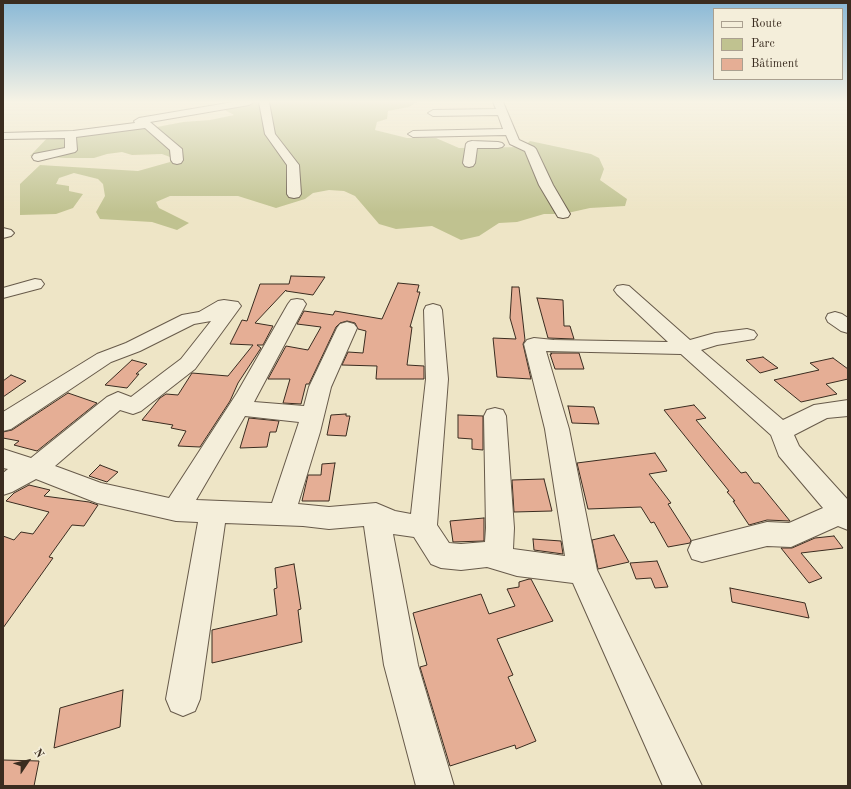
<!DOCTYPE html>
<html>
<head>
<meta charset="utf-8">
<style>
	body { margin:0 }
	#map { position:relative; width:851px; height:789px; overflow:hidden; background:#eee5c6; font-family:"Old Standard TT",serif }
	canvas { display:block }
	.frame { position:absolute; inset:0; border:4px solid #3a2c20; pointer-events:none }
	.legend { position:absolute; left:713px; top:8px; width:130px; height:72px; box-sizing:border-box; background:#f4eeda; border:1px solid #aaa090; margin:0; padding:5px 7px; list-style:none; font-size:12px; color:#3a2c20 }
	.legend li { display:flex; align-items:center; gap:8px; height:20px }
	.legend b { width:20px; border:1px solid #aaa090 }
	.north { position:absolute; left:8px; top:741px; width:40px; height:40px; -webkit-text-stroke:3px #f4eeda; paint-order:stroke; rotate:55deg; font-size:11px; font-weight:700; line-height:16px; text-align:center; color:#3a2c20 }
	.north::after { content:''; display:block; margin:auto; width:14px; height:18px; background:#3a2c20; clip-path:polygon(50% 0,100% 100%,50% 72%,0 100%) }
</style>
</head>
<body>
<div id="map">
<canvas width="851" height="789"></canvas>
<div class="frame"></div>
<ul class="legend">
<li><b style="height:5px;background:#f4eeda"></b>Route</li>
<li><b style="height:11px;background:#c0c290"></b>Parc</li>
<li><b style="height:11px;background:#e5ae95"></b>Bâtiment</li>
</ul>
<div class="north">N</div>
</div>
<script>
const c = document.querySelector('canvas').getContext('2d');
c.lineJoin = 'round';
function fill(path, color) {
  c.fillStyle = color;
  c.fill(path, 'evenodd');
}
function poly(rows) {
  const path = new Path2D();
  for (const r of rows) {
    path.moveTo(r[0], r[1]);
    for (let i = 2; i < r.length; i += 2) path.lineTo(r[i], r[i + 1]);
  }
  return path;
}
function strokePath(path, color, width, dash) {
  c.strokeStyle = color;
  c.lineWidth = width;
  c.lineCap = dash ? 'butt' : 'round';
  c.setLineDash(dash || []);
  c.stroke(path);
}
fill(poly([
	[225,102,417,102,409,107,388,111,387,119,377,122,375,130,407,138,436,138,459,148,523,147,530,141,591,154,599,158,604,169,600,180,627,199,625,206,590,208,563,214,544,214,517,222,499,223,479,236,461,240,432,226,396,229,379,224,355,196,344,191,329,190,313,193,305,199,276,208,238,196,170,196,156,202,159,208,189,223,177,230,152,222,100,219,96,212,105,196,103,184,98,179,74,173,59,178,56,184,69,186,69,191,83,194,73,208,56,214,20,215,20,184,40,165,138,171,170,162,170,157,162,154,132,155,122,152,107,154,94,158,65,158,30,156,52,133,76,135,132,126,157,127,183,122,210,120,234,115,223,109]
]), '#c0c290');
const building = poly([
	[291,276,325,277,313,295,286,291,286,290,255,323,273,326,263,345,257,345,261,348,238,383,230,401,200,447,178,446,186,431,171,428,173,425,142,420,160,398,166,394,178,395,192,373,228,376,253,345,230,344,242,320,247,321,260,284,289,284,291,276],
	[398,283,419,285,417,292,420,292,410,327,412,327,407,365,424,366,424,379,376,379,377,366,342,365,348,352,363,353,366,331,358,329,355,323,347,321,340,323,336,327,309,384,306,384,301,404,283,403,290,379,268,379,286,346,308,350,321,327,297,324,304,311,333,315,335,311,382,319,398,283],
	[512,287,519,287,525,340,523,344,531,379,497,377,493,338,516,339,510,318,512,287],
	[537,298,563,300,564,326,570,326,574,339,548,338,537,298],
	[551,353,579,353,584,369,555,369,550,354,552,354,551,353],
	[763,357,778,368,760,373,746,360,763,357],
	[833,358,848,369,848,379,826,384,837,394,801,402,774,380,819,370,810,363,833,358],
	[132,360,147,364,136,374,139,374,127,388,105,385,132,360],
	[11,375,26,381,3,397,3,381,11,375],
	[68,393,97,403,37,451,14,445,19,441,3,438,3,432,12,430,68,393],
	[694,405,706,418,696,420,741,473,746,472,754,483,759,483,790,521,767,520,749,525,733,501,735,501,727,492,729,491,664,410,694,405],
	[568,406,594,407,599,424,572,423,568,406],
	[346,414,346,416,350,416,346,436,327,435,331,415,346,414],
	[458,415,483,416,483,450,472,449,472,439,458,438,458,415],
	[249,418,279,421,276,432,270,432,267,447,240,448,249,418],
	[655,453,667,471,649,474,671,503,668,504,691,540,690,543,668,547,654,522,651,523,641,507,588,509,577,463,655,453],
	[335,463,329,501,302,501,308,475,321,475,322,464,335,463],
	[100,465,118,472,107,482,89,476,100,465],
	[544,479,552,511,514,512,512,480,544,479],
	[29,485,50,490,44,496,89,502,98,505,84,526,72,525,49,557,53,558,3,628,3,536,14,540,21,532,33,534,49,512,6,501,14,493,29,485],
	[484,518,484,541,453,542,450,521,484,518],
	[614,535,629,562,598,569,592,540,614,535],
	[834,536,843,548,801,553,822,578,809,583,781,548,792,548,815,538,834,536],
	[533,539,561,541,563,554,534,550,533,539],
	[657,561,668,587,655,588,651,578,636,579,630,563,657,561],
	[294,564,301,609,298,610,302,642,212,663,212,630,277,615,274,589,277,588,275,568,294,564],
	[529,579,531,579,553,621,497,639,513,675,508,677,536,741,516,749,515,745,450,766,420,667,427,665,413,613,481,594,489,614,515,606,507,589,519,587,519,582,529,579],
	[730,588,805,603,809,618,732,602,730,588],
	[123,690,120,727,54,748,60,708,123,690],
	[3,760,39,761,34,786,3,786,3,760]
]);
fill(building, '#e5ae95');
strokePath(building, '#3a2c20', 1);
const minor = poly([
	[233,102,254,102,249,105,150,122,182,149,183,160,181,163,177,164,173,163,171,160,170,150,145,128,76,137,77,150,75,152,38,161,34,160,32,157,34,154,65,148,65,138,3,139,3,133,73,131,135,123,134,121,139,118,233,102],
	[259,102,269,102,275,134,299,165,301,194,299,197,294,198,289,197,287,194,287,165,265,134,259,102],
	[493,102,503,102,519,140,534,147,536,149,553,185,570,214,568,217,563,218,558,217,539,185,525,151,510,144,506,135,413,137,408,134,413,131,503,129,498,115,433,116,428,113,433,110,496,109,493,102],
	[472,141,498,142,502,143,504,145,502,147,498,148,477,148,475,163,473,166,469,167,465,166,463,163,466,144,468,142,472,141],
	[3,228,11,230,14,233,11,236,3,238,3,228],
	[35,279,41,280,44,284,41,288,3,298,3,288,35,279],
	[623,285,629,286,690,340,715,333,747,329,754,331,757,335,754,339,717,345,701,350,783,420,814,405,848,400,848,416,827,418,794,435,799,446,848,500,848,530,838,526,791,547,767,546,702,562,692,559,688,550,692,541,767,522,789,523,823,508,779,456,771,435,681,354,546,351,569,429,597,570,702,786,663,786,573,583,517,576,487,567,461,570,441,568,431,564,414,537,393,534,418,665,454,786,416,786,384,665,364,526,329,529,303,526,225,523,200,699,195,711,183,716,171,711,166,699,198,522,176,521,97,503,36,479,12,492,3,495,3,473,8,469,3,468,3,449,31,458,107,397,118,392,131,397,165,371,181,359,211,321,194,324,140,351,111,362,11,429,3,431,3,412,97,354,126,343,182,315,199,312,218,301,224,300,238,302,241,306,195,369,141,411,133,414,120,410,55,466,101,483,169,498,237,393,288,304,291,300,297,299,303,300,306,304,254,402,304,406,309,387,337,328,340,324,347,322,354,324,357,328,331,387,320,432,298,504,329,507,376,503,395,511,411,514,426,379,424,310,426,306,433,304,440,306,442,310,448,379,437,525,449,543,461,544,485,542,486,528,484,416,487,410,495,408,503,410,506,416,514,528,513,549,565,556,545,429,524,344,527,340,534,338,554,340,668,342,617,294,614,290,617,286,623,285],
	[245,416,299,422,272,503,196,500,245,416],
	[835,312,842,314,848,318,848,333,841,331,828,322,826,318,828,314,835,312]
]);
strokePath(minor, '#675a4a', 2);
fill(minor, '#f4eeda');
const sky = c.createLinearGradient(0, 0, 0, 212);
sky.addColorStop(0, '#89b8d6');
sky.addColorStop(0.48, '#f7f3e5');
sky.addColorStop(1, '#f7f3e500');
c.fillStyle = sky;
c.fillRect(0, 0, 851, 212);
</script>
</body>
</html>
